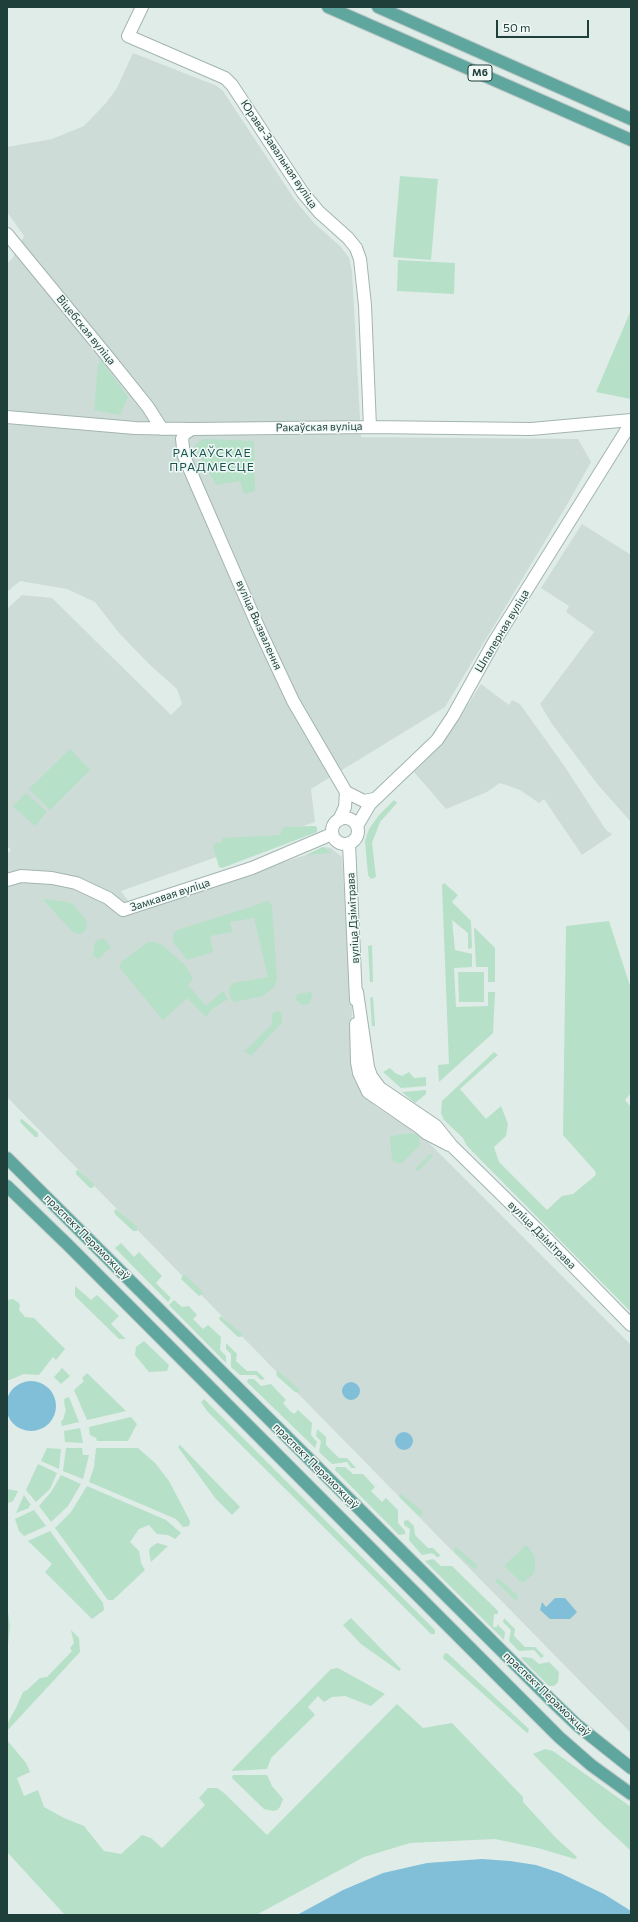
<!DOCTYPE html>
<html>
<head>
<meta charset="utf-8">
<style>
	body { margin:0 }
	#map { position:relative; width:638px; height:1922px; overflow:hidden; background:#e0ece8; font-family:Commissioner,sans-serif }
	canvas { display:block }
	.frame { position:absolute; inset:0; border:8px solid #1f3f3a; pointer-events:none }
	.scale { position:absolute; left:496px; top:20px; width:93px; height:18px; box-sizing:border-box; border:2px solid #1f3f3a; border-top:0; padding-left:5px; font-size:12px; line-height:14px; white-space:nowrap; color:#1f3f3a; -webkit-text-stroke:3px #f0f9f6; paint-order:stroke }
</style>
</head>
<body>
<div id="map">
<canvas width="638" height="1922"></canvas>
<div class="frame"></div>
<div class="scale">50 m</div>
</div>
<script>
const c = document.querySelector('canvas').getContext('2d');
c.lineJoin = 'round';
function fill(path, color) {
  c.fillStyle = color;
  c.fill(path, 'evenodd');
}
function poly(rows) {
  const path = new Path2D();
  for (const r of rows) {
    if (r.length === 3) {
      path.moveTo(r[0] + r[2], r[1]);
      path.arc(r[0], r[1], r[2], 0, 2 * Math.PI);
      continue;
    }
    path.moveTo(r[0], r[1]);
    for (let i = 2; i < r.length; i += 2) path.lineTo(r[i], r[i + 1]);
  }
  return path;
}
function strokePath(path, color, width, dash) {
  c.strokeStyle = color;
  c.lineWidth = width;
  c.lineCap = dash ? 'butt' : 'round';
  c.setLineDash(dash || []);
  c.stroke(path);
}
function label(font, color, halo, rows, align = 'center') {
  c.font = font + ' Commissioner,sans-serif';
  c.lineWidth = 3;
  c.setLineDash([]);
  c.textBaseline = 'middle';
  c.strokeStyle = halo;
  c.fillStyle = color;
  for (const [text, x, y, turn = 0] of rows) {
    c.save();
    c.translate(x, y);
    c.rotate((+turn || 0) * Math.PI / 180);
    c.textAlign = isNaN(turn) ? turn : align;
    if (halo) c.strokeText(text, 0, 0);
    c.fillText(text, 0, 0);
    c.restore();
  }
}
fill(poly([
	[133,53,217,86,223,91,295,200,314,223,341,247,349,258,352,271,361,437,578,439,591,462,568,503,445,707,311,789,315,822,121,891,135,910,306,855,323,847,331,848,342,857,352,1009,351,1063,355,1082,375,1106,424,1138,631,1345,631,1733,7,1097,7,854,11,850,7,846,7,609,22,595,52,598,171,715,182,704,177,689,150,665,119,633,95,602,67,589,20,581,7,592,7,263,12,259,24,236,7,212,7,147,52,139,84,126,106,103,117,88],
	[582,524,631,555,631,822,598,785,552,724,540,704,594,632,566,612,569,606,541,588],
	[481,684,509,705,512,700,520,704,565,767,606,830,612,834,610,836,582,855,544,799,539,803,520,790,500,783,487,792,446,809,414,772,443,743]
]), '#cedcd8');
fill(poly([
	[400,176,438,179,431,260,393,257],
	[398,260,455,263,454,294,397,291],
	[631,310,631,399,596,392],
	[101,360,128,397,120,415,94,410,98,365],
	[204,439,254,441,255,491,244,494,240,481,216,485,194,447,197,443],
	[70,749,90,770,50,810,29,789],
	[26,793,47,812,35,826,13,806],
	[394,800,397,803,380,822,372,843,376,877,371,879,368,875,365,841,369,829,379,815],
	[315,826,317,827,317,832,222,868,219,867,213,847,216,843,222,842,222,838,280,835,283,827],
	[323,847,332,853,306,855],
	[444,883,458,895,452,902,471,921,472,948,468,949,468,933,452,920,455,950,472,954,472,967,454,968,456,1007,488,1006,488,992,495,992,493,1033,439,1082,438,1065,449,1064,442,885],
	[45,899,67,902,73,904,86,920,87,926,84,932,80,934,74,933,44,901],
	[269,901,272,906,277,979,275,986,263,996,234,1002,230,998,229,993,229,989,233,983,268,977,254,918,230,922,232,932,210,936,213,952,187,960,173,941,173,935,177,930],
	[609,921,631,989,631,1093,625,1100,631,1107,631,1312,467,1146,463,1138,444,1120,441,1113,442,1101,494,1052,498,1055,460,1089,486,1119,501,1106,508,1124,506,1136,494,1147,499,1162,547,1210,562,1196,573,1194,596,1175,595,1171,563,1135,566,926],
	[474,927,495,948,495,982,488,982,488,967,476,967],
	[103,938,111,947,98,959,93,956,94,946,96,941],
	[148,942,155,942,162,945,186,966,193,979,188,985,206,1006,223,991,228,999,211,1010,206,1017,187,998,163,1020,120,968,121,962],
	[372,945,373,982,370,982,368,946],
	[458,972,484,972,484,1002,459,1002],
	[311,992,312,997,309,1004,302,1005,296,1000,297,994],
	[373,997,375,1026,372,1026,370,998],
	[276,1011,279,1011,282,1013,282,1022,251,1056,245,1051,272,1024,272,1014],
	[390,1068,395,1073,402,1076,409,1072,414,1078,426,1077,426,1086,401,1088,383,1072],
	[426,1090,426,1094,415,1103,402,1092],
	[22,1119,38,1133,38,1137,35,1137,21,1123,20,1120],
	[411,1133,419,1136,420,1145,402,1163,397,1163,392,1159,390,1139,391,1136],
	[430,1154,433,1156,418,1171,415,1169],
	[78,1170,94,1184,93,1188,90,1188,76,1174,76,1171],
	[116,1209,137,1227,137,1231,133,1231,115,1214,114,1211],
	[121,1243,134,1257,139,1252,162,1276,156,1283,171,1298,168,1302,115,1248],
	[183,1275,185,1275,203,1292,203,1294,199,1296,181,1279],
	[75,1286,91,1300,97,1295,119,1316,111,1324,126,1339,119,1339,75,1296],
	[13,1299,20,1304,19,1310,25,1317,34,1318,65,1349,56,1360,53,1357,39,1375,24,1374,7,1381,7,1300],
	[174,1300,182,1307,189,1306,197,1315,193,1319,203,1329,208,1325,221,1337,220,1350,226,1356,226,1363,169,1305],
	[221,1316,242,1334,241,1337,238,1337,220,1320,219,1318],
	[144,1341,169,1365,167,1371,149,1372,135,1355,136,1347],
	[226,1343,237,1354,236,1361,247,1371,257,1371,265,1379,261,1380,256,1375,240,1375,231,1367,231,1354,226,1349],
	[62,1368,70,1376,61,1384,54,1377],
	[278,1371,299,1389,299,1393,295,1392,277,1376,276,1373],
	[87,1373,126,1411,87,1420,74,1390,84,1381,82,1378],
	[248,1379,254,1379,261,1386,271,1384,286,1400,283,1403,290,1411,294,1414,298,1410,312,1423,311,1435,317,1442,315,1448,247,1382],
	[69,1397,79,1422,62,1426,61,1421,63,1420,66,1409,65,1408,64,1399],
	[204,1399,435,1630,435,1634,431,1634,207,1411,201,1402],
	[131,1417,137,1424,128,1441,97,1441,96,1438,90,1435,89,1427],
	[80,1428,83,1443,65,1442,64,1431],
	[317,1429,326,1437,326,1445,339,1458,347,1458,356,1468,351,1468,347,1462,332,1464,319,1452,321,1441,316,1436],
	[180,1445,240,1507,232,1515,216,1499,178,1447],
	[47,1448,61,1449,59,1469,41,1461],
	[66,1448,82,1448,83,1455,89,1455,83,1479,63,1471],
	[96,1448,138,1448,155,1463,169,1481,190,1521,189,1526,183,1527,176,1519,89,1482,94,1467],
	[38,1464,57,1473,50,1489,36,1502,26,1490],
	[336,1467,345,1467,353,1474,363,1474,375,1487,371,1491,382,1502,386,1498,398,1510,398,1523,405,1531,405,1534,399,1535,335,1470],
	[61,1475,81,1484,68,1506,51,1522,39,1506,51,1492],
	[87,1486,166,1520,181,1533,175,1539,168,1535,157,1534,149,1525,139,1529,130,1542,139,1551,141,1563,145,1570,113,1600,108,1600,55,1528,71,1512],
	[7,1489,18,1491,13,1501,9,1503,7,1502],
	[401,1494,422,1511,422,1515,419,1516,400,1498,399,1495],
	[24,1495,31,1505,29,1506,29,1508,16,1513],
	[34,1510,46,1526,24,1536,19,1531,15,1519],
	[408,1520,414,1526,415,1535,428,1548,433,1548,440,1555,439,1557,437,1557,432,1553,422,1555,409,1540,410,1529,404,1525,404,1521],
	[50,1531,103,1603,104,1610,92,1619,45,1572,52,1564,28,1541],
	[157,1543,168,1546,151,1562,149,1552,150,1548],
	[526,1545,535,1556,535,1569,534,1573,524,1582,521,1582,504,1566],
	[456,1547,477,1565,476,1569,473,1568,455,1552,454,1549],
	[433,1559,441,1566,452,1566,498,1611,498,1614,494,1614,493,1627,497,1627,497,1624,505,1632,504,1640,425,1561],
	[498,1578,518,1596,518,1599,515,1600,496,1582,496,1580],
	[7,1605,10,1626,7,1654],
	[351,1618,401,1669,399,1671,361,1644,343,1625],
	[504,1618,515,1629,514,1636,525,1647,535,1647,544,1656,541,1658,534,1650,519,1651,509,1641,511,1630,503,1622],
	[71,1630,79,1638,80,1652,7,1731,7,1724,16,1708,23,1692,27,1690,40,1678,47,1677,72,1651,70,1648,74,1643],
	[447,1653,529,1729,528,1732,527,1733,443,1658,444,1654],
	[523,1657,532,1658,539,1664,549,1662,559,1672,558,1682,554,1686,549,1686,521,1658],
	[338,1668,385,1694,371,1706,345,1696,332,1697,324,1702,318,1696,308,1707,315,1715,271,1758,267,1769,231,1771,331,1669],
	[397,1704,423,1728,452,1723,523,1797,523,1802,556,1838,577,1857,575,1859,538,1848,495,1839,410,1843,364,1857,256,1915,65,1915,7,1852,7,1740,26,1763,30,1772,17,1778,24,1796,38,1790,44,1807,64,1818,84,1826,104,1851,121,1854,142,1835,151,1838,162,1848,205,1805,199,1798,208,1788,217,1788,224,1793,267,1835],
	[545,1749,553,1751,631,1807,631,1851,599,1821,533,1754],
	[233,1775,267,1775,272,1786,283,1799,280,1807,277,1810,273,1811,264,1809,232,1778]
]), '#b6e0c7');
fill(poly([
	[31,1406,25],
	[351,1391,9],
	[404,1441,9],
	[555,1598,565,1598,577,1612,570,1619,550,1619,540,1610,542,1602,546,1607],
	[482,1859,510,1861,536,1865,560,1873,604,1894,631,1911,631,1915,297,1915,343,1890,383,1873,427,1863]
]), '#81bfd8');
const minor = poly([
	[142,7,128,36,225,78,232,85,303,193,319,212,348,238,356,248,360,259,365,305,370,427],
	[7,234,112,362,148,407,162,429],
	[7,417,135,428,192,429,370,427,531,429,631,420],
	[192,429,184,434,182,439,184,456,196,484,257,624,293,701,346,792,345,807,339,820],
	[346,792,364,801,374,799],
	[345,831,13],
	[357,826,370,804,437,740,453,716,494,642,631,423],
	[349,843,356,1000],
	[7,880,21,876,52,878,76,883,108,898,123,910,252,868,332,834],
	[357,992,368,1067,371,1076,380,1088,436,1126,452,1146,547,1239,631,1325],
	[356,1024,357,1062,359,1073,368,1092,419,1127,426,1133,449,1145]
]);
const major = poly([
	[328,7,631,140],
	[378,7,631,119],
	[7,1158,552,1701,577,1725,631,1768],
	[7,1186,68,1245,559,1737,591,1765,631,1794]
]);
strokePath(minor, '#a2b5b0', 14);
strokePath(major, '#c0c9c8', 14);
strokePath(minor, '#fff', 12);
strokePath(major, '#5fa79e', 12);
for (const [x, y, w] of [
	[480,73,24]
]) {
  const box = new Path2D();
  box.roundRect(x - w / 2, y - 8, w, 16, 3);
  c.fillStyle = '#f0f9f6';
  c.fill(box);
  strokePath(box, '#1f3f3a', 1);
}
label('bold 10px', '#1f3f3a', null, [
	["М6",480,73]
]);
label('11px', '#1f3f3a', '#f0f9f6', [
	["Юрава-Завальная вуліца",279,154,56],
	["Віцебская вуліца",86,330,51],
	["Ракаўская вуліца",319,427,-1],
	["вуліца Вызвалення",259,625,66],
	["Шпалерная вуліца",502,631,-59],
	["Замкавая вуліца",170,895,-18],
	["вуліца Дзімітрава",353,918,-93],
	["вуліца Дзімітрава",542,1235,45],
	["праспект Пераможцаў",87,1237,45],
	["праспект Пераможцаў",316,1466,45],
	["праспект Пераможцаў",547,1694,44]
]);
c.letterSpacing = '1px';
label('12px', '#18534c', '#f0f9f6', [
	["РАКАЎСКАЕ",212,453],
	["ПРАДМЕСЦЕ",212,467]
]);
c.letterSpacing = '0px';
</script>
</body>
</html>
